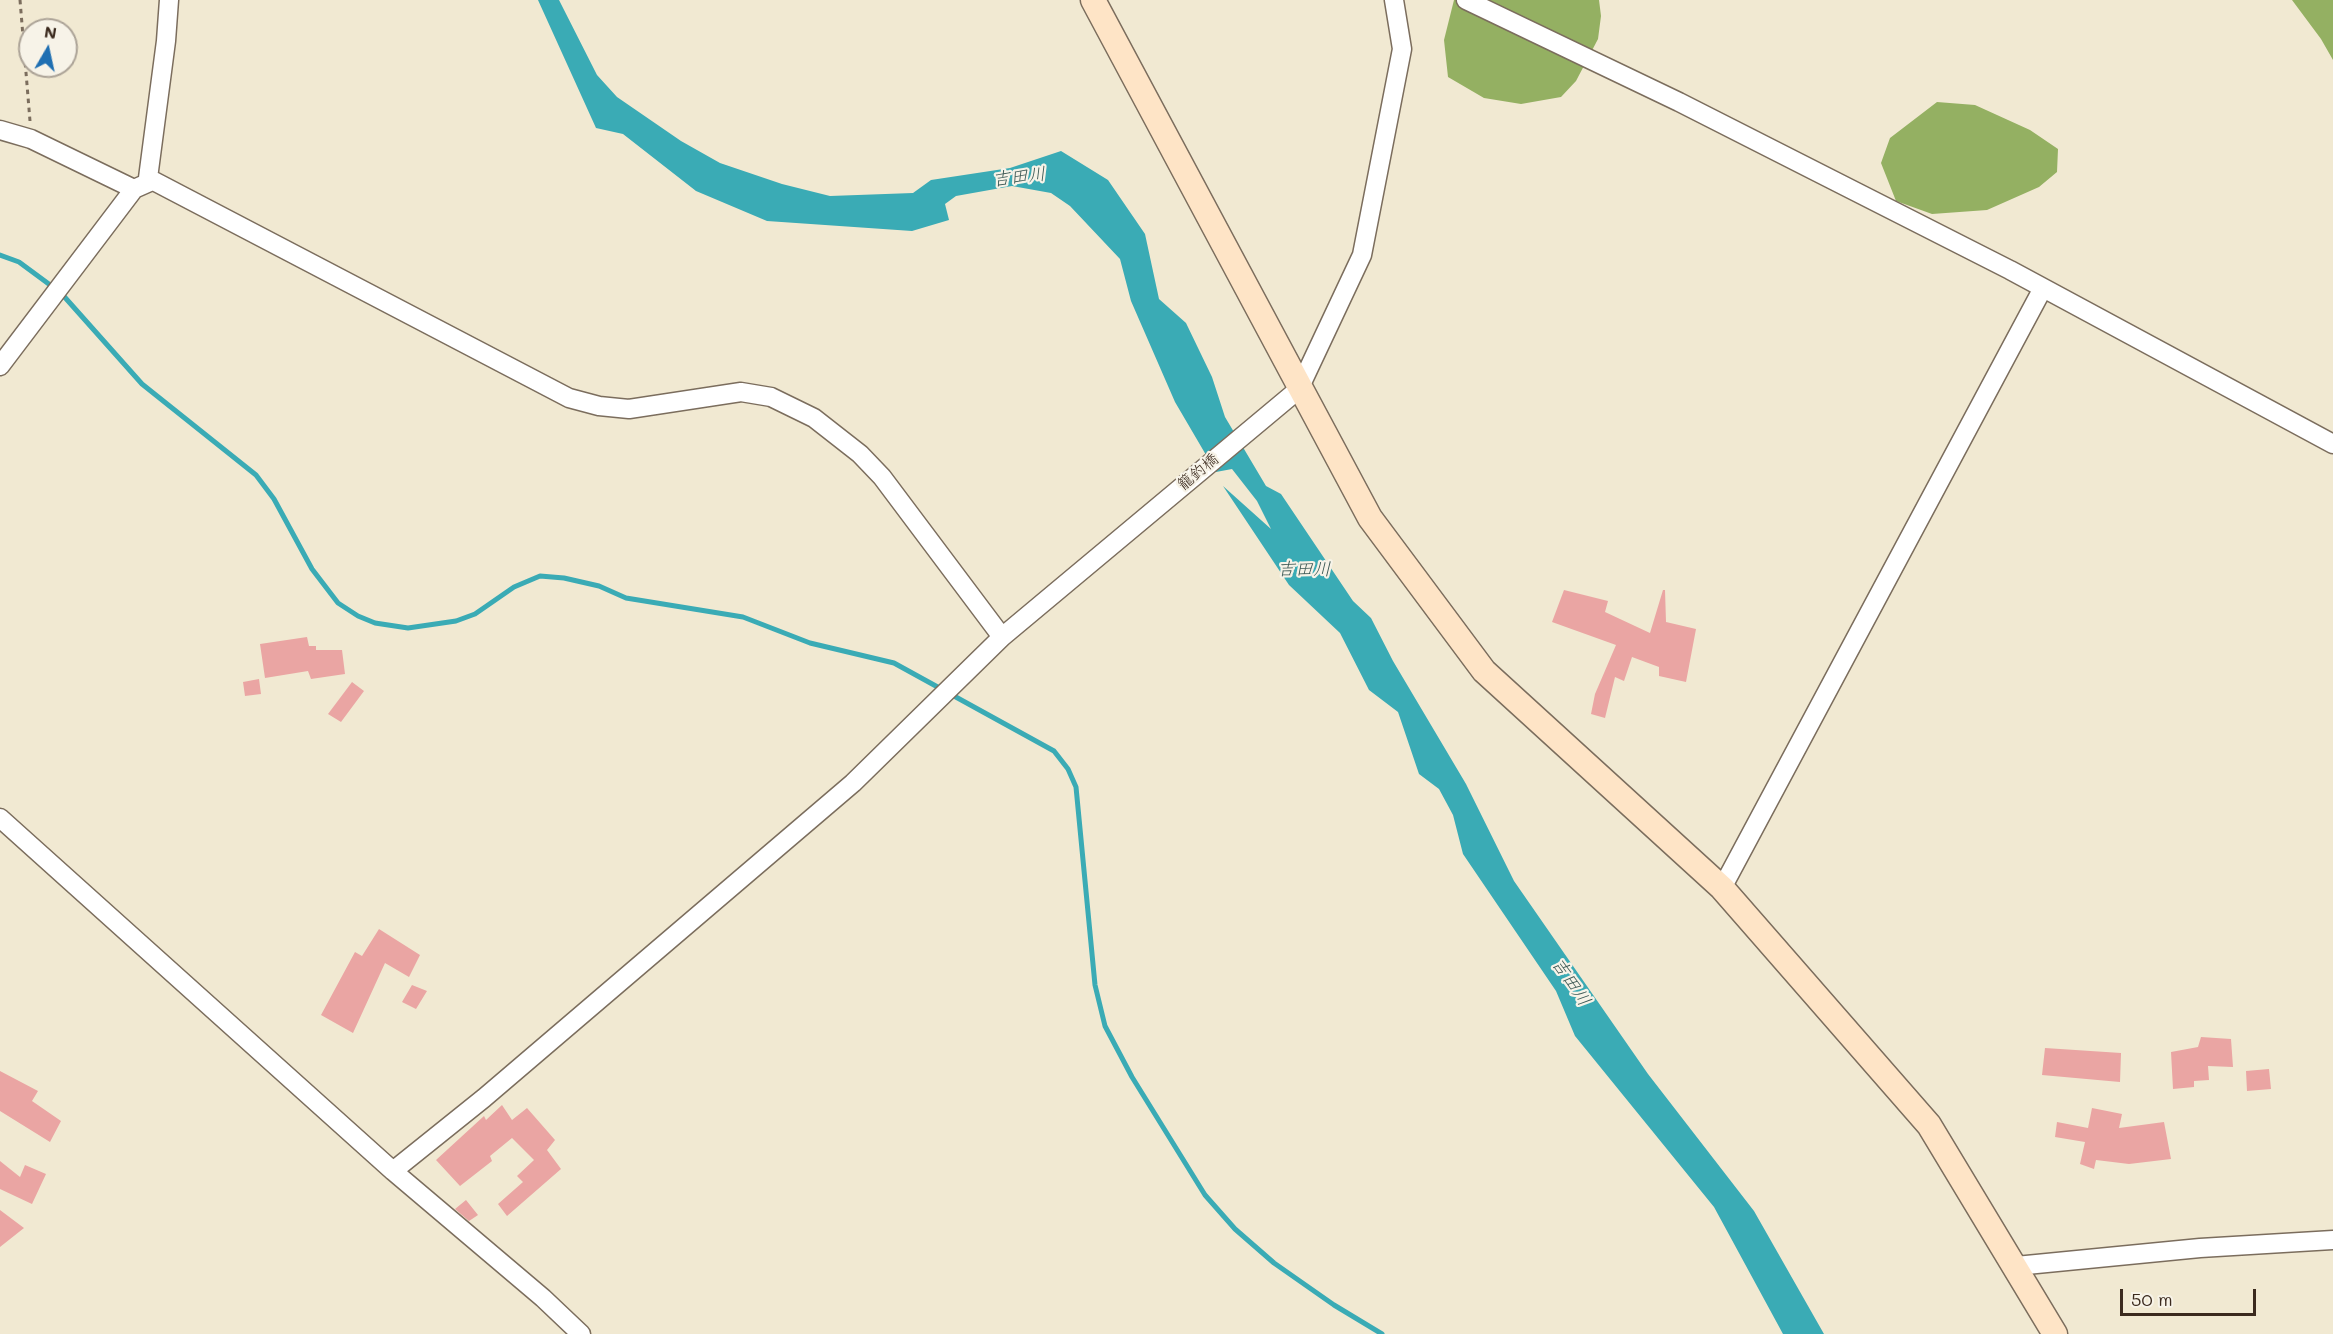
<!DOCTYPE html>
<html>
<head>
<meta charset="utf-8">
<style>
	body { margin:0 }
	#map { position:relative; width:2333px; height:1334px; overflow:hidden; background:#f1e9d2; font-family:Mali,sans-serif }
	canvas { display:block }
	.north { position:absolute; left:18px; top:18px; width:60px; height:60px; box-sizing:border-box; background:#f7f3e8; border:2px solid #aca397; border-radius:50%; rotate:9deg; font-size:16px; font-weight:700; line-height:24px; text-align:center; color:#3b2a1e }
	.north::after { content:''; display:block; margin:auto; width:21px; height:27px; background:#1f6fb2; clip-path:polygon(50% 0,100% 100%,50% 72%,0 100%) }
	.scale { position:absolute; left:2120px; top:1289px; width:136px; height:27px; box-sizing:border-box; border:3px solid #3b2a1e; border-top:0; padding-left:8px; font-size:18px; line-height:21px; white-space:nowrap; color:#3b2a1e; -webkit-text-stroke:4px #f7f3e8; paint-order:stroke }
</style>
</head>
<body>
<div id="map">
<canvas width="2333" height="1334"></canvas>
<div class="north">N</div>
<div class="scale">50 m</div>
</div>
<script>
const c = document.querySelector('canvas').getContext('2d');
c.lineJoin = 'round';
function fill(path, color) {
  c.fillStyle = color;
  c.fill(path, 'evenodd');
}
function poly(rows) {
  const path = new Path2D();
  for (const r of rows) {
    path.moveTo(r[0], r[1]);
    for (let i = 2; i < r.length; i += 2) path.lineTo(r[i], r[i + 1]);
  }
  return path;
}
function strokePath(path, color, width, dash) {
  c.strokeStyle = color;
  c.lineWidth = width;
  c.lineCap = dash ? 'butt' : 'round';
  c.setLineDash(dash || []);
  c.stroke(path);
}
function label(font, color, halo, rows, align = 'center') {
  c.font = font + ' Mali,"Klee One",sans-serif';
  c.lineWidth = 4.5;
  c.setLineDash([]);
  c.textBaseline = 'middle';
  c.strokeStyle = halo;
  c.fillStyle = color;
  for (const [text, x, y, turn = 0] of rows) {
    c.save();
    c.translate(x, y);
    c.rotate((+turn || 0) * Math.PI / 180);
    c.textAlign = isNaN(turn) ? turn : align;
    if (halo) c.strokeText(text, 0, 0);
    c.fillText(text, 0, 0);
    c.restore();
  }
}
fill(poly([
	[1454,0,1599,0,1601,16,1598,39,1576,81,1561,97,1521,104,1484,98,1448,77,1444,40],
	[2292,0,2333,0,2333,60,2321,39],
	[1937,102,1975,105,2030,130,2058,149,2057,172,2039,187,1987,210,1932,214,1896,201,1881,163,1890,138]
]), '#94b062');
fill(poly([
	[538,0,559,0,597,75,617,97,681,141,720,163,782,184,830,196,913,193,931,180,1010,168,1061,151,1108,180,1145,234,1159,299,1186,323,1212,377,1225,417,1266,486,1281,494,1353,601,1371,618,1393,661,1466,784,1514,881,1648,1074,1754,1211,1824,1334,1783,1334,1714,1207,1575,1036,1556,991,1463,854,1453,815,1439,789,1419,774,1398,712,1369,690,1340,633,1289,585,1223,486,1271,529,1257,501,1232,469,1216,472,1175,402,1131,301,1120,259,1070,206,1051,193,1012,186,956,196,945,204,949,220,912,231,767,221,696,191,623,134,596,128]
]), '#3aabb5');
strokePath(poly([
	[0,255,19,262,61,293,142,384,256,475,274,499,312,569,338,603,358,616,375,623,408,628,456,621,475,614,514,587,540,576,564,578,599,586,626,598,743,617,810,643,894,663,1054,751,1068,769,1076,787,1095,985,1105,1026,1132,1077,1205,1195,1235,1229,1274,1263,1334,1305,1382,1334]
]), '#3aabb5', 5);
fill(poly([
	[1564,590,1608,601,1605,612,1650,633,1663,590,1665,590,1666,622,1696,629,1686,682,1659,676,1659,667,1632,657,1624,681,1615,677,1605,718,1591,714,1595,694,1616,645,1552,622],
	[307,637,309,646,316,646,316,650,342,650,345,674,311,679,308,671,265,678,260,644],
	[259,679,261,694,245,696,243,682],
	[352,682,364,691,341,722,328,714],
	[379,929,420,955,409,977,385,963,353,1033,321,1015,355,952,362,956],
	[412,985,427,991,416,1009,402,1002],
	[2201,1037,2231,1039,2233,1067,2208,1066,2209,1080,2194,1081,2194,1087,2173,1089,2171,1052,2198,1047],
	[2045,1048,2121,1053,2120,1082,2042,1075],
	[2269,1069,2271,1089,2247,1091,2246,1071],
	[0,1071,38,1091,32,1101,61,1121,50,1142,0,1111],
	[502,1105,512,1120,527,1108,555,1140,547,1150,561,1169,507,1216,498,1204,523,1182,517,1176,534,1160,512,1138,490,1156,492,1161,460,1186,436,1160,484,1116,486,1120],
	[2092,1108,2122,1114,2119,1128,2164,1122,2171,1159,2129,1164,2096,1160,2094,1169,2080,1164,2085,1142,2055,1137,2057,1122,2088,1128],
	[0,1161,20,1177,25,1165,46,1174,32,1204,0,1189],
	[466,1200,478,1215,469,1221,455,1209],
	[0,1210,24,1228,0,1247]
]), '#eaa5a3');
const street = poly([
	[169,0,166,41,148,178,569,398,599,406,629,409,741,392,771,397,814,418,860,454,882,477,1002,637],
	[1466,0,1679,102,2010,270,2333,444],
	[0,130,31,139,134,189],
	[0,366,134,189,152,181],
	[0,818,393,1171,484,1098,853,783,1002,637,1299,389,1362,255,1402,49,1394,0],
	[1722,888,2043,288],
	[393,1171,543,1298,581,1334],
	[2016,1266,2200,1248,2333,1240]
]);
const secondary = poly([
	[1093,0,1370,518,1484,671,1722,888,1929,1125,2055,1334]
]);
strokePath(street, '#7b6d5d', 21);
strokePath(secondary, '#7b6d5d', 27);
strokePath(poly([
	[20,0,30,121]
]), '#7b6d5d', 3, [4.5, 4.5]);
strokePath(street, '#fff', 18);
strokePath(secondary, '#fee4c6', 24);
label('16px', '#3b2a1e', '#f7f3e8', [
	["籠釣橋",1198,472,-40]
]);
label('italic 18px', '#3b5753', '#f7f3e8', [
	["吉田川",1019,177,-7],
	["吉田川",1304,569],
	["吉田川",1571,982,56]
]);
</script>
</body>
</html>
